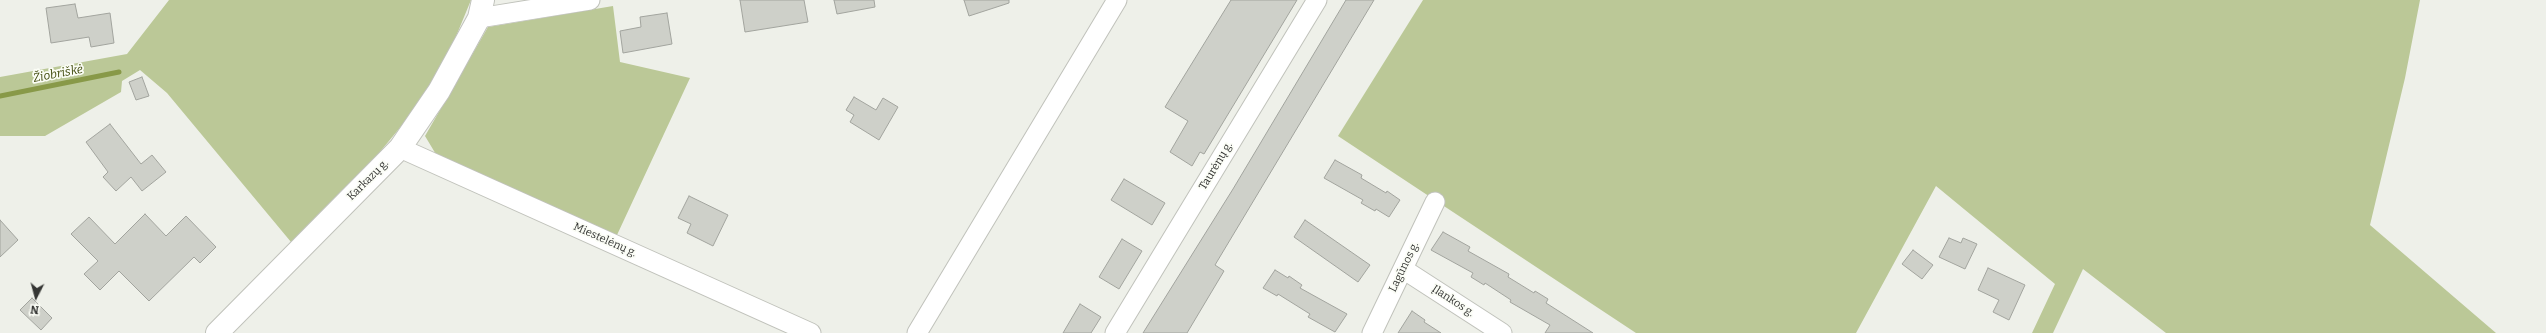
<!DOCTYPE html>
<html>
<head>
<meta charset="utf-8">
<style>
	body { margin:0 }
	#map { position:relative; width:2546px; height:333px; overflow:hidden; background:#eef0e9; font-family:Bitter,serif }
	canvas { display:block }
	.north { position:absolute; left:16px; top:277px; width:40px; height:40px; -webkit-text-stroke:3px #fbfdf6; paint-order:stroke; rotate:186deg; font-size:11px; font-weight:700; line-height:16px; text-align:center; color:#353634 }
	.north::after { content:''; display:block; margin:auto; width:14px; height:18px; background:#353634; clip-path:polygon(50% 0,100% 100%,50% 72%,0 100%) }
</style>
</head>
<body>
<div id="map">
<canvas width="2546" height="333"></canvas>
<div class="north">N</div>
</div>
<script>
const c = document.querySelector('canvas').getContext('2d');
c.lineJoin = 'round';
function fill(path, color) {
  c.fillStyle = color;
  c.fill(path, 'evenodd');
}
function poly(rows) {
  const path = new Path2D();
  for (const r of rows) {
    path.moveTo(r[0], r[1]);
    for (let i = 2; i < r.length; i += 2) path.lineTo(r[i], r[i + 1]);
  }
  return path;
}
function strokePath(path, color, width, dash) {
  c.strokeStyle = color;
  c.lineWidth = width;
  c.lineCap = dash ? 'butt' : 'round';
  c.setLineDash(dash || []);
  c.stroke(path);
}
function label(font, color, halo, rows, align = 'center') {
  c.font = font + ' Bitter,serif';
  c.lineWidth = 3.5;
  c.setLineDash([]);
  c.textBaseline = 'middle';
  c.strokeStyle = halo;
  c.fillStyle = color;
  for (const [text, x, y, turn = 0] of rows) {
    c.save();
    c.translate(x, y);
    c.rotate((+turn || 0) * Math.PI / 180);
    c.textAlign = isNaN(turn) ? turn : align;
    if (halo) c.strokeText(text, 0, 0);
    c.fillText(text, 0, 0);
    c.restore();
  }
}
fill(poly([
	[169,0,471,0,450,51,422,101,379,153,291,242,167,93,140,70,122,81,121,92,45,136,0,136,0,77,127,54],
	[1423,0,2420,0,2405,78,2370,225,2496,333,2166,333,2083,269,2053,333,2032,333,2055,284,1936,186,1856,333,1636,333,1338,136],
	[613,6,620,62,690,78,617,235,437,156,425,136,488,27]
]), '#bbc897');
strokePath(poly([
	[0,96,119,72]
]), '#889948', 5);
const building = poly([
	[740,0,804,0,808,22,745,32,740,0],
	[834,0,874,0,875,7,837,14,834,0],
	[964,0,1009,0,1009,3,969,16,964,0],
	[1231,0,1297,0,1204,154,1200,152,1192,166,1170,152,1188,121,1165,107,1231,0],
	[1346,0,1374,0,1215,265,1224,271,1187,333,1143,333,1233,189,1346,0],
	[75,4,78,18,110,13,114,43,91,47,89,37,51,43,46,8,75,4],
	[667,13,672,44,623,53,620,31,641,27,640,17,667,13],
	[142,77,149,96,136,100,129,82,142,77],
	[854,97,876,110,883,98,898,107,879,140,850,122,854,115,846,110,854,97],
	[110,124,141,164,152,155,166,172,142,191,131,177,116,191,103,177,108,172,86,142,110,124],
	[1335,160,1362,175,1361,178,1386,193,1387,191,1400,200,1389,217,1376,209,1375,211,1361,203,1363,200,1324,178,1335,160],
	[1124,179,1165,203,1152,225,1111,200,1124,179],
	[689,196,728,215,713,246,687,233,691,224,678,218,689,196],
	[145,214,166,236,186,216,216,247,200,263,194,257,149,301,119,271,100,290,84,274,98,261,71,234,89,217,115,244,145,214],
	[0,220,18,240,0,257,0,220],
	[1305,220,1370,265,1358,282,1294,237,1305,220],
	[1443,232,1470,247,1468,251,1509,274,1508,277,1534,293,1535,291,1548,299,1546,303,1593,333,1545,333,1550,325,1510,302,1511,300,1485,283,1484,285,1471,277,1473,273,1431,250,1443,232],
	[1949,238,1961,243,1963,238,1977,244,1965,269,1939,257,1949,238],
	[1122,239,1142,251,1119,289,1099,277,1122,239],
	[1913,250,1933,265,1922,279,1902,264,1913,250],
	[1988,268,2025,285,2009,320,1993,312,1999,300,1978,290,1988,268],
	[1275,270,1288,278,1289,276,1302,285,1300,288,1347,314,1335,332,1308,317,1310,314,1278,294,1277,296,1263,288,1275,270],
	[32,298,52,318,41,330,20,310,32,298],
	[1080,304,1101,317,1091,333,1063,333,1080,304],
	[1412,311,1425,320,1424,322,1441,333,1398,333,1412,311]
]);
fill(building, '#ced0c9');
strokePath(building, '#a2a49e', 1);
const street = poly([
	[479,18,590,0],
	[400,148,811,333],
	[1403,269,1502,333],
	[917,333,1117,0],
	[1115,333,1317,0],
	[1372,333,1435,202]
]);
const secondary = poly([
	[217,333,400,148,439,91,479,18,483,0]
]);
strokePath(street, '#c0c2bb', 21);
strokePath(secondary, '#c0c2bb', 24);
strokePath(street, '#fff', 19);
strokePath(secondary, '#fff', 22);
label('11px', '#353634', '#fbfdf6', [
	["Taurėnų g.",1216,166,-59],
	["Karkazų g.",368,180,-45],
	["Miestelėnų g.",605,240,24],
	["Lagūnos g.",1404,267,-64],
	["Įlankos g.",1453,301,33]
]);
label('italic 12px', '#414b0e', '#fbfdf6', [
	["Žiobriškė",58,74,-11]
]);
</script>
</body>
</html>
